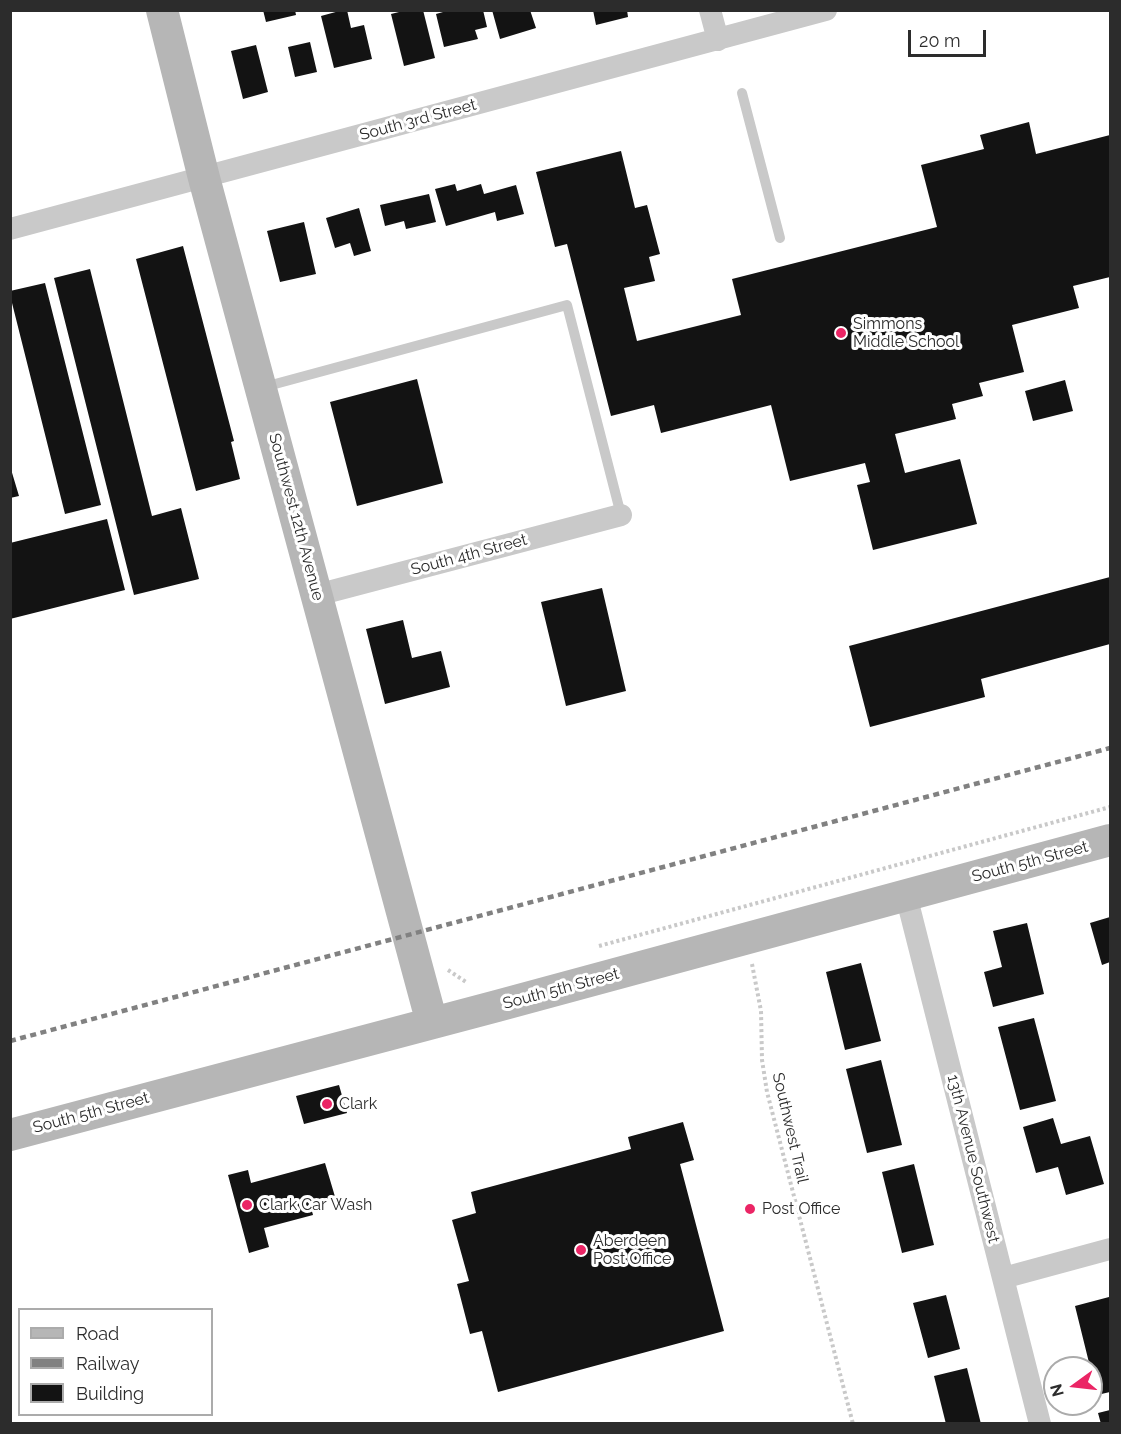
<!DOCTYPE html>
<html>
<head>
<meta charset="utf-8">
<style>
	body { margin:0 }
	#map { position:relative; width:1121px; height:1434px; overflow:hidden; background:#fff; font-family:Raleway,sans-serif }
	canvas { display:block }
	.frame { position:absolute; inset:0; border:12px solid #2c2c2c; pointer-events:none }
	.legend { position:absolute; left:18px; top:1308px; width:195px; height:108px; box-sizing:border-box; background:#fff; border:2px solid #ababab; margin:0; padding:8px 10px; list-style:none; font-size:18px; color:#2c2c2c }
	.legend li { display:flex; align-items:center; gap:12px; height:30px }
	.legend b { width:30px; border:2px solid #ababab }
	.north { position:absolute; left:1043px; top:1356px; width:60px; height:60px; box-sizing:border-box; background:#fff; border:2px solid #ababab; border-radius:50%; rotate:255deg; font-size:16px; font-weight:700; line-height:24px; text-align:center; color:#2c2c2c }
	.north::after { content:''; display:block; margin:auto; width:21px; height:27px; background:#eb2565; clip-path:polygon(50% 0,100% 100%,50% 72%,0 100%) }
	.scale { position:absolute; left:908px; top:30px; width:78px; height:27px; box-sizing:border-box; border:3px solid #2c2c2c; border-top:0; padding-left:8px; font-size:18px; line-height:21px; white-space:nowrap; color:#2c2c2c; -webkit-text-stroke:4px #fff; paint-order:stroke }
</style>
</head>
<body>
<div id="map">
<canvas width="1121" height="1434"></canvas>
<div class="frame"></div>
<ul class="legend">
<li><b style="height:8px;background:#b6b6b6"></b>Road</li>
<li><b style="height:8px;background:#818181"></b>Railway</li>
<li><b style="height:16px;background:#131313"></b>Building</li>
</ul>
<div class="north">N</div>
<div class="scale">20 m</div>
</div>
<script>
const c = document.querySelector('canvas').getContext('2d');
c.lineJoin = 'round';
function fill(path, color) {
  c.fillStyle = color;
  c.fill(path, 'evenodd');
}
function poly(rows) {
  const path = new Path2D();
  for (const r of rows) {
    path.moveTo(r[0], r[1]);
    for (let i = 2; i < r.length; i += 2) path.lineTo(r[i], r[i + 1]);
  }
  return path;
}
function strokePath(path, color, width, dash) {
  c.strokeStyle = color;
  c.lineWidth = width;
  c.lineCap = dash ? 'butt' : 'round';
  c.setLineDash(dash || []);
  c.stroke(path);
}
function label(font, color, halo, rows, align = 'center') {
  c.font = font + ' Raleway,sans-serif';
  c.lineWidth = 6;
  c.setLineDash([]);
  c.textBaseline = 'middle';
  c.strokeStyle = halo;
  c.fillStyle = color;
  for (const [text, x, y, turn = 0] of rows) {
    c.save();
    c.translate(x, y);
    c.rotate((+turn || 0) * Math.PI / 180);
    c.textAlign = isNaN(turn) ? turn : align;
    if (halo) c.strokeText(text, 0, 0);
    c.fillText(text, 0, 0);
    c.restore();
  }
}
fill(poly([
	[263,10,295,10,296,15,266,22],
	[343,10,347,10,351,28,364,25,372,59,334,68,321,16],
	[407,10,423,10,435,58,404,66,391,14],
	[450,10,483,10,487,27,475,30,478,39,444,47,436,14],
	[492,10,530,10,536,28,500,39],
	[593,10,627,10,628,17,596,25],
	[310,42,317,72,295,77,288,47],
	[256,45,268,92,243,99,231,51],
	[1029,122,1036,154,1110,135,1110,277,1073,286,1079,308,1012,325,1024,372,979,383,983,396,952,404,956,419,895,434,905,473,960,459,977,524,873,550,857,485,870,482,865,463,790,481,771,405,661,433,654,405,611,416,567,244,555,247,536,172,621,151,635,208,647,205,660,254,649,257,655,281,624,288,637,341,741,315,732,279,937,227,921,165,984,149,980,135],
	[455,184,457,191,481,184,484,194,516,185,524,214,497,221,495,212,446,226,435,189],
	[429,194,436,222,406,229,404,221,385,226,380,205],
	[359,208,371,251,354,256,350,243,335,248,326,218],
	[304,222,316,274,280,282,267,231],
	[183,246,234,441,231,442,240,479,196,491,136,259],
	[90,269,152,516,181,508,199,579,134,595,54,278],
	[45,283,101,505,65,514,10,295,10,291],
	[417,379,443,483,357,506,330,402],
	[1065,380,1073,411,1033,421,1025,391],
	[10,466,19,496,10,498],
	[107,519,125,590,10,619,10,543],
	[1110,577,1110,644,981,679,985,697,870,727,849,646],
	[602,588,626,691,566,706,541,602],
	[403,620,412,658,441,651,450,687,385,704,366,629],
	[1110,917,1110,962,1102,965,1090,923],
	[1027,923,1044,994,993,1007,984,972,1002,967,993,931],
	[861,963,881,1041,845,1050,826,972],
	[1034,1018,1056,1101,1020,1110,998,1027],
	[881,1060,902,1145,867,1153,846,1069],
	[339,1085,347,1113,304,1124,296,1096],
	[1053,1118,1061,1144,1090,1136,1104,1184,1066,1195,1058,1167,1036,1173,1023,1127],
	[683,1122,694,1160,680,1164,724,1331,498,1392,482,1331,470,1334,457,1284,469,1281,452,1220,476,1213,471,1192,631,1149,628,1137],
	[325,1163,336,1200,311,1207,313,1215,264,1228,269,1247,249,1253,228,1175,248,1170,251,1183],
	[914,1164,934,1245,902,1253,882,1172],
	[946,1295,960,1349,928,1358,913,1303],
	[1109,1297,1110,1392,1097,1395,1075,1306],
	[967,1368,981,1424,946,1424,934,1376],
	[1110,1410,1110,1424,1101,1424,1098,1413]
]), '#131313');
strokePath(poly([
	[599,946,1110,807],
	[752,964,761,1011,762,1060,767,1092,853,1424],
	[448,970,466,982]
]), '#c9c9c9', 4, [3, 3]);
strokePath(poly([
	[742,93,780,238],
	[264,387,567,305,621,515]
]), '#c9c9c9', 10);
strokePath(poly([
	[710,10,718,40],
	[10,229,826,10],
	[317,595,621,515],
	[906,895,1040,1424],
	[1003,1278,1110,1249]
]), '#c9c9c9', 22);
strokePath(poly([
	[162,10,204,178,432,1023],
	[10,1135,497,1006,1110,840]
]), '#b6b6b6', 32);
strokePath(poly([
	[10,1041,1110,748]
]), '#818181', 4.5, [6, 4.5]);
for (const [x, y, r, color] of [
	[841,333,6,"#eb2565"],
	[327,1104,6,"#eb2565"],
	[247,1205,6,"#eb2565"],
	[750,1209,6,"#eb2565"],
	[581,1250,6,"#eb2565"]
]) {
  const dot = new Path2D();
  dot.arc(x, y, r, 0, 2 * Math.PI);
  c.fillStyle = color;
  c.fill(dot);
  strokePath(dot, '#fff', 2);
}
label('16px', '#2c2c2c', '#fff', [
	["South 3rd Street",418,120,-15],
	["Southwest 12th Avenue",296,517,75],
	["South 4th Street",469,555,-15],
	["South 5th Street",1030,862,-15],
	["South 5th Street",561,989,-15],
	["South 5th Street",91,1113,-15],
	["Southwest Trail",790,1128,77],
	["13th Avenue Southwest",973,1159,76]
]);
label('16px', '#2c2c2c', '#fff', [
	["Simmons",853,324],
	["Middle School",853,342],
	["Clark",339,1104],
	["Clark Car Wash",259,1205],
	["Post Office",762,1209],
	["Aberdeen",593,1241],
	["Post Office",593,1259]
], 'left');
</script>
</body>
</html>
